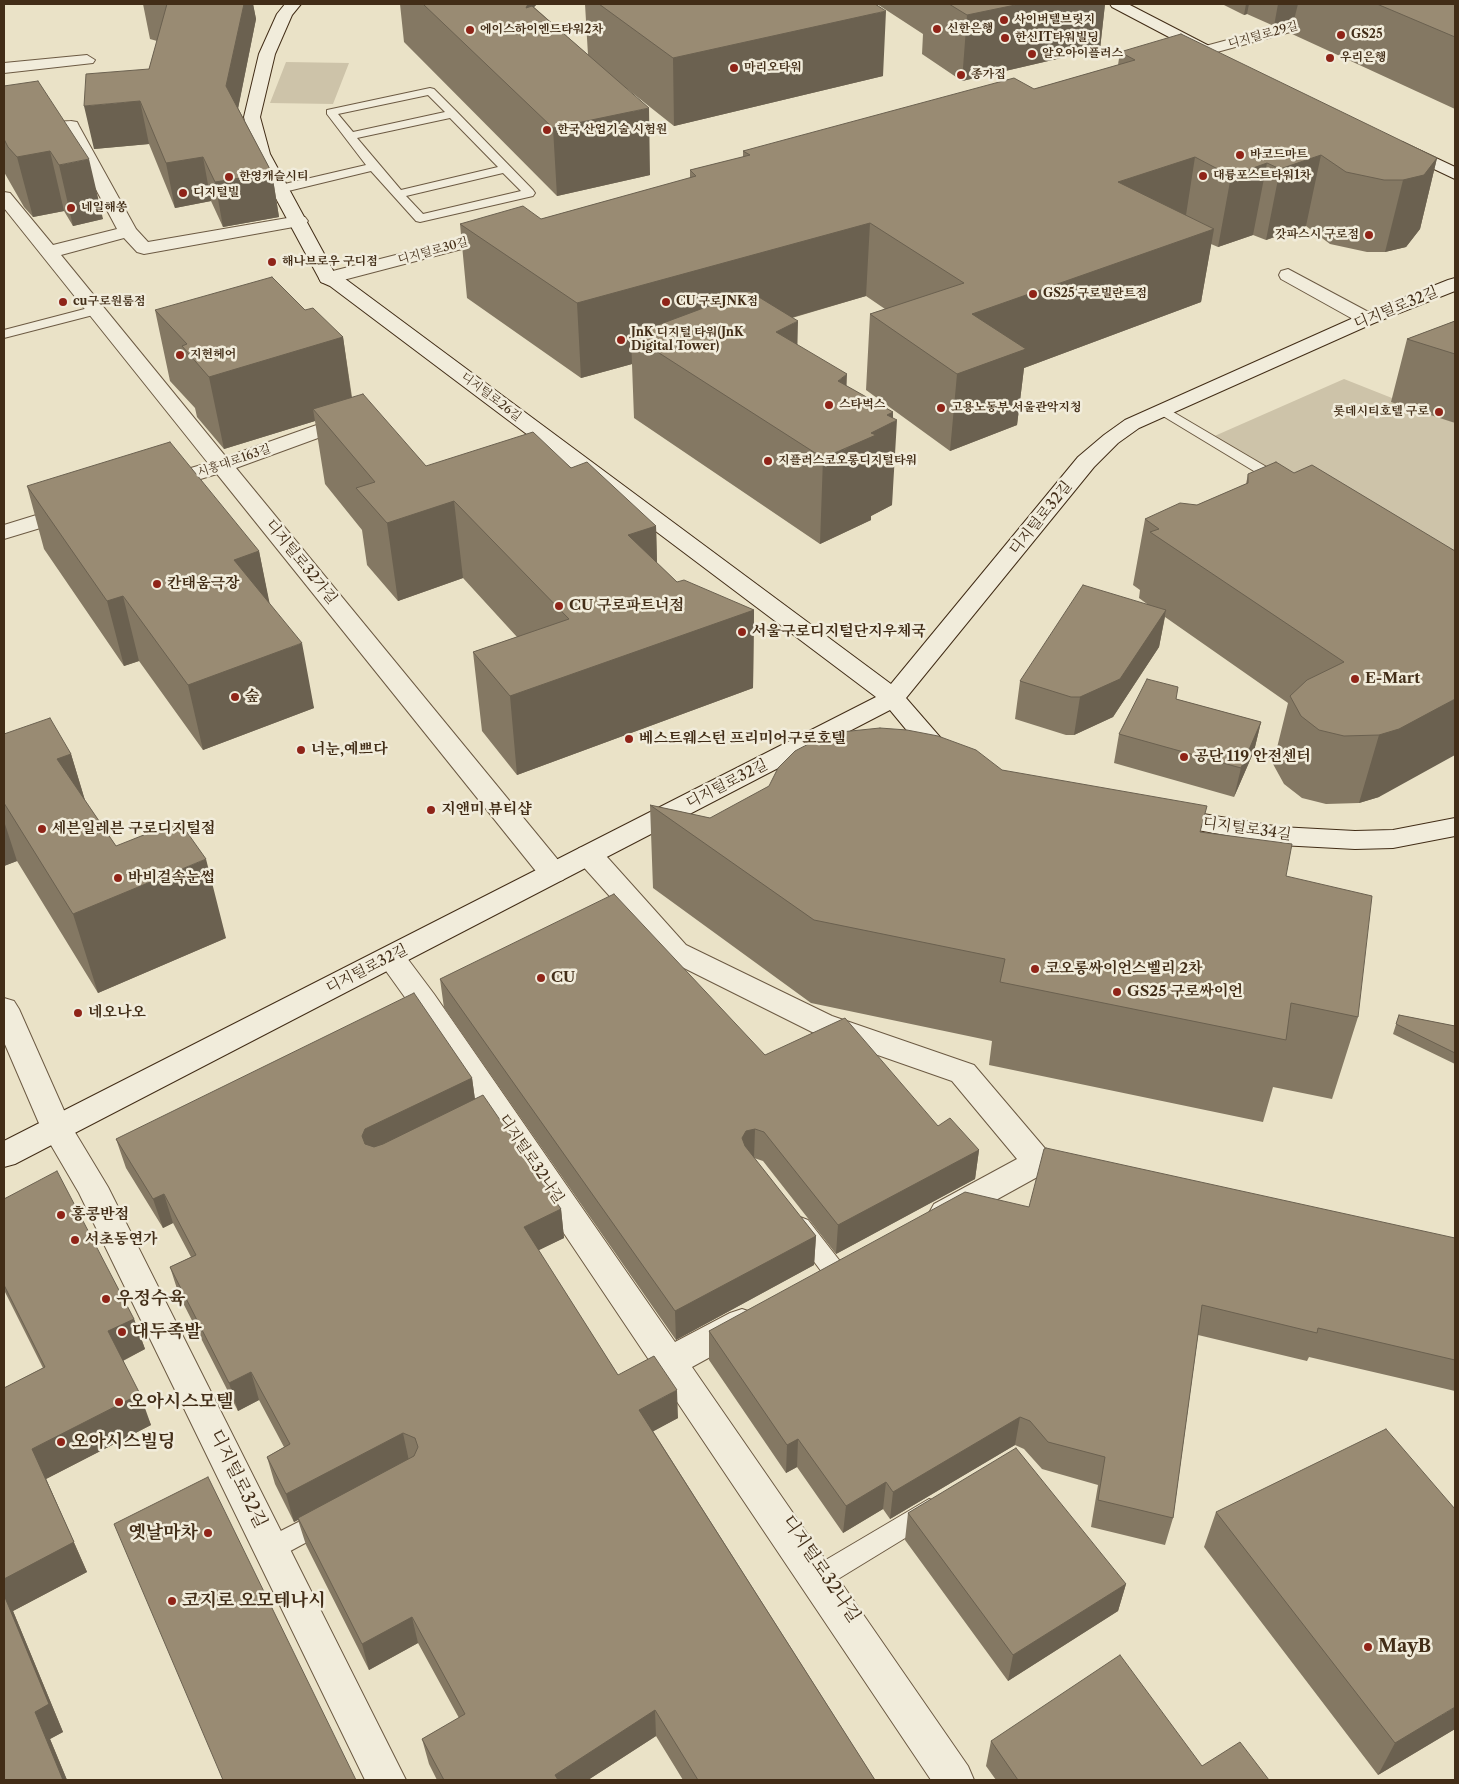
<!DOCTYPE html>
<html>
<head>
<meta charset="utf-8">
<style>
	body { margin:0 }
	#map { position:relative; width:1459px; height:1784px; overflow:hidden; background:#eae2c7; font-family:"Libre Caslon Text",serif }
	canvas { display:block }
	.frame { position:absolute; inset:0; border:5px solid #422d17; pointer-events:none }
</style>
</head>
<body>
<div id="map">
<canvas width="1459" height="1784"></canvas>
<div class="frame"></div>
</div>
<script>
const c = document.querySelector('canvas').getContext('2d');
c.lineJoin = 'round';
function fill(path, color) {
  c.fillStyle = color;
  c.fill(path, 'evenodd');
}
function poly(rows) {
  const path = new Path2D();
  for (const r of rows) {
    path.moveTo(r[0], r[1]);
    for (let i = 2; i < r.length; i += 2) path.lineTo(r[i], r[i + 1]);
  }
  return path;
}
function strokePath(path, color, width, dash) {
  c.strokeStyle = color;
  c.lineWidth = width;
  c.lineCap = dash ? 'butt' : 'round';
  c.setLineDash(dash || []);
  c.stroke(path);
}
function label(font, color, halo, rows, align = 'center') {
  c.font = font + ' "Libre Caslon Text","Noto Serif KR",serif';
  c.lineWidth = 5;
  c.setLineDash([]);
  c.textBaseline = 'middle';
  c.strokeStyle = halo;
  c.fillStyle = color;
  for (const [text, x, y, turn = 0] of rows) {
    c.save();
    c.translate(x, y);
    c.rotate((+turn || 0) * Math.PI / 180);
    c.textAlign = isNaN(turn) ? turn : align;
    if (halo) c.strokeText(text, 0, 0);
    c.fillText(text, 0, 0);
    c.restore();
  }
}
fill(poly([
	[286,62,349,63,333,104,270,103],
	[1344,379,1455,423,1455,568,1210,438]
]), '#cdc3a9');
const lane = poly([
	[430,88,434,89,457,112,533,190,535,193,533,196,420,222,416,221,371,171,280,193,274,189,276,186,366,165,327,114,327,110,430,88],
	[428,95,445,112,353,132,338,114,428,95],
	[450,118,498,167,401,190,357,138,450,118],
	[503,173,521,191,423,214,406,196,503,173],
	[96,306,103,310,101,313,4,338,4,330,96,306],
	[1163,406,1287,479,1289,482,1287,485,1277,485,1158,413,1156,410,1158,407,1163,406],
	[800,1217,808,1220,843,1265,846,1272,843,1279,835,1281,827,1279,792,1232,789,1226,792,1220,800,1217],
	[929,1499,938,1502,941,1510,938,1518,825,1587,816,1591,807,1587,803,1579,807,1571,929,1499],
	[324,1509,333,1512,336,1520,333,1528,281,1556,272,1560,263,1556,259,1548,263,1540,324,1509]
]);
const street = poly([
	[1361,4,1385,4,1382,7,1184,61,1178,63,1170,58,1172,55,1361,4],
	[87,55,95,60,93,63,4,73,4,63,87,55],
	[71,121,77,122,79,126,136,229,148,242,299,216,305,217,308,221,305,225,299,226,144,254,137,252,124,238,61,255,226,457,345,415,352,413,359,415,362,419,359,423,236,468,563,866,567,873,563,880,553,882,543,880,217,474,161,491,153,489,150,484,153,479,208,463,4,208,4,192,10,193,53,245,117,229,65,131,4,135,4,125,71,121],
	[498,229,504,230,507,234,504,238,328,284,321,282,319,278,321,274,498,229],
	[1288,269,1374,315,1377,319,1374,323,1360,323,1281,279,1279,275,1281,271,1288,269],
	[72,504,80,506,83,511,80,516,4,539,4,525,72,504],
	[589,846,599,848,686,945,832,1016,974,1065,1048,1152,1086,1162,1091,1171,1086,1180,1075,1183,1041,1175,956,1222,945,1226,934,1222,929,1213,934,1204,1017,1159,952,1081,812,1032,666,959,579,862,576,855,579,848,589,846],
	[391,947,401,950,434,994,675,1342,730,1313,742,1309,754,1313,759,1323,754,1333,692,1367,968,1766,974,1780,931,1780,414,1010,381,964,377,957,381,950,391,947],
	[4,998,14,1001,19,1009,70,1124,108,1187,406,1780,365,1780,79,1193,41,1128,4,1042,4,998]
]);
const secondary = poly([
	[285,4,301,4,292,15,275,54,260,117,270,154,335,274,344,278,891,684,1078,457,1104,435,1125,420,1360,315,1448,280,1455,278,1455,291,1374,323,1139,428,1118,443,1094,467,906,698,946,744,960,751,964,757,960,763,951,765,928,756,890,710,15,1164,4,1167,4,1141,876,697,330,286,321,282,252,154,244,117,259,54,277,14,285,4],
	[1110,4,1128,4,1217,50,1219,53,1217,56,1205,56,1112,7,1110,4],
	[1402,142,1455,167,1455,179,1396,151,1393,147,1396,143,1402,142],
	[1168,808,1280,827,1355,831,1393,830,1455,818,1455,836,1393,848,1355,849,1280,845,1159,823,1155,817,1159,811,1168,808]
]);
strokePath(lane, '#6c5a43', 2);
strokePath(street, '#6c5a43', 2);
strokePath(secondary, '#422d17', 2);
fill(lane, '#f1ecdb');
fill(street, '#f1ecdb');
fill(secondary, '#f1ecdb');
fill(poly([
	[143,4,253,4,256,19,238,108,272,173,279,217,223,227,211,201,175,208,149,144,94,149,149,69,157,41,150,39],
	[400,4,537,4,534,7,588,55,585,4,875,4,883,76,674,126,626,88,650,175,557,196,404,42],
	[877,4,1105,4,1100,49,962,81,922,54,923,34],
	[1222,4,1455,4,1455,109,1292,34,1294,20,1274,26,1247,14,1244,15],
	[1120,52,1437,158,1420,229,1406,247,1385,252,1367,252,1330,244,1306,226,1266,240,1253,235,1218,247,1211,244,1201,302,1024,368,1017,425,950,451,866,390,870,314,885,309,866,296,792,318,797,345,846,386,893,412,892,505,871,516,871,520,820,544,634,418,632,364,581,378,467,298,460,224,541,219,690,178,690,170,743,157,743,151,1034,89,1118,65],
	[4,86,103,219,73,226,64,211,33,217,24,207,4,172],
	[155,310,305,310,343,337,352,397,426,466,571,468,656,526,657,563,677,582,754,610,753,688,517,775,482,731,473,652,517,637,463,578,398,601,367,565,362,530,325,484,315,421,224,449,197,417,195,408,170,381],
	[1455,321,1455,423,1391,402,1407,339],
	[1294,473,1455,551,1379,797,1359,803,1326,804,1302,798,1284,784,1273,764,1288,703,1165,617,1159,647,1113,717,1074,735,1066,735,1015,719,1020,681,1147,604,1139,598,1140,590,1133,585,1145,519,1197,505,1246,484,1248,474],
	[27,486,259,551,269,603,314,708,203,750,139,661,124,666,44,549],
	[1176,699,1261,722,1254,751,1234,797,1114,763,1119,734],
	[4,734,71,754,85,801,116,846,226,938,98,993,17,861,4,866],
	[1002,770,1201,832,1286,876,1358,1017,1332,1099,1273,1087,1263,1122,989,1065,992,1041,811,1003,653,888,650,805,710,818],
	[440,979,765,1055,938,1126,979,1150,975,1179,836,1254,763,1161,754,1158,816,1236,814,1265,676,1340,444,1008],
	[1399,1015,1455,1026,1455,1064,1393,1034],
	[472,1078,475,1099,561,1209,564,1238,538,1250,618,1375,678,1418,653,1431,875,1780,683,1780,656,1736,588,1780,437,1780,429,1764,422,1739,459,1718,418,1643,369,1670,306,1545,298,1520,294,1522,275,1484,267,1457,284,1447,259,1400,238,1411,179,1295,170,1267,191,1257,173,1223,163,1228,126,1168,116,1139],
	[4,1199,134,1319,145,1349,123,1361,151,1425,46,1479,87,1572,13,1611,63,1732,50,1739,67,1780,4,1780,4,1388,43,1368,4,1290],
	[1029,1207,1455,1238,1455,1391,1309,1357,1307,1361,1198,1335,1173,1518,1165,1545,1091,1527,1098,1485,1042,1469,1024,1449,1015,1445,890,1519,883,1509,843,1533,797,1467,786,1473,709,1360,709,1331],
	[1216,1512,1455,1729,1378,1775,1204,1547],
	[908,1513,1126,1584,1118,1611,1008,1681,905,1540],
	[991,1741,1202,1766,1269,1780,996,1780,986,1766]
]), '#847863');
fill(poly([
	[244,4,253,4,256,19,234,129,226,86],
	[502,4,537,4,529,12],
	[1020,4,1105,4,1100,49,962,81,967,15],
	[1246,4,1249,4,1247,14,1244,15],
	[1278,4,1298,4,1294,20,1274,26],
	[886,11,883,76,674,126,673,58],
	[140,101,149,144,94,149,84,106],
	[649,108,650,175,557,196,553,128],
	[50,151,64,211,33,217,17,157],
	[1321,155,1306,226,1266,240,1280,169],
	[203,157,211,201,175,208,166,163],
	[1195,157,1184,228,1118,182],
	[1437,158,1420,229,1406,247,1385,252,1403,180],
	[89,159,103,219,73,226,59,165],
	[1267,163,1253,235,1218,247,1231,176],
	[272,173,279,217,223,227,215,182],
	[870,223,866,296,662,355,631,335,632,364,581,378,577,303],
	[1214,229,1201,302,1024,368,1017,425,950,451,957,374,972,314],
	[798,321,796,404,776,332],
	[343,337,353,409,313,409,315,421,224,449,209,377],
	[847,374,844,450,871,433,887,415,893,412,893,422,897,420,892,505,871,516,871,520,820,544,823,458,838,381],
	[454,501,463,578,398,601,387,523],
	[656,526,658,603,628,535],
	[259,551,272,615,234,560],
	[123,596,139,661,124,666,107,601],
	[754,610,753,688,517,775,510,696],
	[1166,610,1159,647,1113,717,1074,735,1080,697],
	[302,643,314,708,203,750,188,685],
	[1455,699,1455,755,1379,797,1359,803,1379,735],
	[1261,722,1254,751,1234,797,1241,768],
	[71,754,95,833,57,759],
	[4,821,17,861,4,866],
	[206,859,226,938,98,993,73,914],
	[472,1078,476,1108,367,1165,362,1136,365,1129],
	[755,1129,754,1158,746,1160,742,1138,746,1131],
	[979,1150,975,1179,836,1254,838,1225],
	[164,1194,173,1223,163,1228,153,1199],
	[561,1209,564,1238,527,1256,524,1227],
	[816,1236,814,1265,676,1340,675,1311],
	[134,1319,145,1349,120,1362,108,1331],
	[251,1372,259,1400,238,1411,229,1383],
	[677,1390,678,1418,641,1438,639,1410],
	[140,1394,151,1425,46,1479,87,1572,13,1611,63,1732,50,1739,67,1780,63,1780,35,1712,4,1595,4,1579,32,1449],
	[1020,1417,1015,1445,890,1519,893,1492],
	[403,1433,409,1461,294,1522,286,1494],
	[798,1439,797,1467,786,1473,787,1445],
	[886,1482,883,1509,843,1533,846,1506],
	[1126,1584,1118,1611,1008,1681,1013,1655],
	[412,1617,418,1643,369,1670,362,1644],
	[1455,1707,1455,1729,1378,1775,1395,1743],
	[655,1710,656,1736,588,1780,555,1780,555,1775]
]), '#6b6150');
const building = poly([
	[167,4,244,4,226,86,272,173,215,182,203,157,166,163,140,101,84,106,86,74,149,69,167,4],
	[423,4,528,4,526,8,532,6,649,108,553,128,423,4],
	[599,4,875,4,886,11,673,58,599,4],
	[949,4,1020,4,967,15,949,4],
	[1377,4,1455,4,1455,37,1377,4],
	[1181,34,1437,158,1424,175,1403,180,1384,180,1346,172,1321,155,1280,169,1267,163,1231,176,1195,157,1118,182,1214,229,972,314,1026,349,957,374,870,314,964,283,870,223,577,303,460,224,523,206,541,219,696,176,690,170,750,155,743,151,1014,78,1034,89,1135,60,1120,52,1181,34],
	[38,81,89,159,59,165,50,151,17,157,8,147,4,139,4,86,38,81],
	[272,277,305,310,313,308,343,337,209,377,182,346,187,344,155,310,272,277],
	[749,291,798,321,776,332,847,374,838,381,893,412,887,415,897,420,871,433,876,435,823,458,631,335,749,291],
	[1455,321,1455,354,1407,339,1455,321],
	[363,394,426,466,533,432,571,468,587,462,656,526,628,535,677,582,684,580,754,610,510,696,473,652,569,619,454,501,387,523,356,488,375,482,313,409,363,394],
	[170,442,259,551,234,560,302,643,188,685,123,596,107,601,27,486,170,442],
	[1276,462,1294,473,1312,465,1455,551,1455,699,1399,729,1379,735,1344,736,1319,730,1301,716,1290,696,1307,680,1344,662,1150,532,1159,529,1145,519,1180,503,1197,505,1248,483,1248,474,1276,462],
	[1083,585,1166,610,1120,679,1080,697,1071,697,1020,681,1083,585],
	[1147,679,1178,687,1176,699,1261,722,1241,768,1119,734,1147,679],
	[50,718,71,754,57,759,116,846,179,821,206,859,73,914,4,803,4,734,50,718],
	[880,728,907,730,938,736,976,750,1002,770,1207,806,1200,832,1292,844,1286,876,1372,896,1358,1017,1291,1003,1286,1040,1000,982,1005,959,814,920,650,805,710,818,769,786,778,768,795,751,814,741,841,732,880,728],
	[614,894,765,1055,845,1018,938,1126,950,1118,979,1150,838,1225,764,1132,755,1129,746,1131,742,1138,745,1146,816,1236,675,1311,440,979,614,894],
	[414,993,472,1078,365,1129,362,1136,365,1144,374,1147,383,1144,483,1095,561,1209,524,1227,618,1375,654,1356,677,1390,639,1410,875,1780,698,1780,655,1710,555,1775,558,1780,444,1780,422,1739,465,1714,412,1617,362,1644,298,1518,414,1456,418,1447,415,1438,403,1433,286,1494,267,1457,290,1444,251,1372,229,1383,170,1267,196,1255,164,1194,153,1199,116,1139,414,993],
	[1399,1015,1455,1026,1455,1053,1396,1024,1399,1015],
	[1046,1148,1455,1238,1455,1360,1318,1328,1317,1333,1202,1305,1173,1518,1098,1500,1105,1457,1048,1442,1030,1421,1020,1417,893,1492,886,1482,846,1506,798,1439,787,1445,709,1331,965,1192,1029,1207,1044,1149,1046,1148],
	[57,1171,134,1319,108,1331,140,1394,32,1449,74,1542,4,1579,4,1388,45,1367,4,1285,4,1199,57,1171],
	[1386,1429,1455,1509,1455,1707,1395,1743,1216,1512,1386,1429],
	[1016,1448,1126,1584,1013,1655,908,1513,1016,1448],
	[208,1477,356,1780,223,1780,114,1524,208,1477],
	[4,1595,49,1704,35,1712,63,1780,4,1780,4,1595],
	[1120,1655,1202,1766,1240,1742,1269,1780,1018,1780,991,1741,1120,1655]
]);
fill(building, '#998b73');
strokePath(building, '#6b6150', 1);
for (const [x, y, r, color] of [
	[1004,20,5,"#8f2418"],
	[937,29,5,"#8f2418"],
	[470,30,5,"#8f2418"],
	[1341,35,5,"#8f2418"],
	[1005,38,5,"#8f2418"],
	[1032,54,5,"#8f2418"],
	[1330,58,5,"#8f2418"],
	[734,68,5,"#8f2418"],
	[961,75,5,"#8f2418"],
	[547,130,5,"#8f2418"],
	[1240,155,5,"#8f2418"],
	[1203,176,5,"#8f2418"],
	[229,177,5,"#8f2418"],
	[183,193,5,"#8f2418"],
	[71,208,5,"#8f2418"],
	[1369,235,5,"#8f2418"],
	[272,262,5,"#8f2418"],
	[1033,294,5,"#8f2418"],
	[63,302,5,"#8f2418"],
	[666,302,5,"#8f2418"],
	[621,340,5,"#8f2418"],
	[180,355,5,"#8f2418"],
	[829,405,5,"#8f2418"],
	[941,408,5,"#8f2418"],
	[1439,412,5,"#8f2418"],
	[768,461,5,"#8f2418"],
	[157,584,5,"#8f2418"],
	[559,606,5,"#8f2418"],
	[742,632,5,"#8f2418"],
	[1355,679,5,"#8f2418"],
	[235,697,5,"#8f2418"],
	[629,739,5,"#8f2418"],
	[301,750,5,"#8f2418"],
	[1184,757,5,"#8f2418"],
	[431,810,5,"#8f2418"],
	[42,829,5,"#8f2418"],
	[118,878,5,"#8f2418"],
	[1035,969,5,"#8f2418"],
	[541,978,5,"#8f2418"],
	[1117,992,5,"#8f2418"],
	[78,1013,5,"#8f2418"],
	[61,1215,5,"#8f2418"],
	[75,1240,5,"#8f2418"],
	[106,1299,5,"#8f2418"],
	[122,1332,5,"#8f2418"],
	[119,1402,5,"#8f2418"],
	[61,1442,5,"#8f2418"],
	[208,1533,5,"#8f2418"],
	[172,1601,5,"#8f2418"],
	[1368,1647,5,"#8f2418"]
]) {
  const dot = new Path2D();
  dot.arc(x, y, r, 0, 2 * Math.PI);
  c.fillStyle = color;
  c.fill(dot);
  strokePath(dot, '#f1ecdb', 2);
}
label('bold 12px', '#422d17', '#f1ecdb', [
	["사이버텔브릿지",1014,20],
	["신한은행",947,29],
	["에이스하이엔드타워2차",480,30],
	["GS25",1351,35],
	["한신IT타워빌딩",1015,38],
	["알오아이플러스",1042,54],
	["우리은행",1340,58],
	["마리오타워",744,68],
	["종가집",971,75],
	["한국 산업기술 시험원",557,130],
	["바코드마트",1250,155],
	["대륭포스트타워1차",1213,176],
	["한영캐슬시티",239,177],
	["디지털빌",193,193],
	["네일해쏭",81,208],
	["갓파스시 구로점",1359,235,"right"],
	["해나브로우 구디점",282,262],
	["GS25 구로빌란트점",1043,294],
	["cu구로원룸점",73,302],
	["CU 구로JNK점",676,302],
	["JnK 디지털 타워(JnK",631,333],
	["Digital Tower)",631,347],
	["지현헤어",190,355],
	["스타벅스",839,405],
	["고용노동부 서울관악지청",951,408],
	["롯데시티호텔 구로",1429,412,"right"],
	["지플러스코오롱디지털타워",778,461]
], 'left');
label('12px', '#422d17', '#f1ecdb', [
	["디지털로29길",1263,35,-15],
	["디지털로30길",433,251,-15],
	["디지털로26길",491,397,37],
	["시흥대로163길",234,461,-19]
]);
label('15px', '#422d17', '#f1ecdb', [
	["디지털로32길",1396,308,-22],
	["디지털로32길",1041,518,-51],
	["디지털로32가길",301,562,51],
	["디지털로32길",727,784,-27],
	["디지털로34길",1247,829,8],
	["디지털로32길",367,969,-27],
	["디지털로32나길",531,1159,56]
]);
label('bold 15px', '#422d17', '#f1ecdb', [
	["칸태움극장",167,584],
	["CU 구로파트너점",569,606],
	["서울구로디지털단지우체국",752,632],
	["E-Mart",1365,679],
	["숲",245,697],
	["베스트웨스턴 프리미어구로호텔",639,739],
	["너눈,예쁘다",311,750],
	["공단 119 안전센터",1194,757],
	["지앤미 뷰티샵",441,810],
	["세븐일레븐 구로디지털점",52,829],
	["바비걸속눈썹",128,878],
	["코오롱싸이언스벨리 2차",1045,969],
	["CU",551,978],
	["GS25 구로싸이언",1127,992],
	["네오나오",88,1013],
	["홍콩반점",71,1215],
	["서초동연가",85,1240]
], 'left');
label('bold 18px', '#422d17', '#f1ecdb', [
	["우정수육",116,1299],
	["대두족발",132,1332],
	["오아시스모텔",129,1402],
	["오아시스빌딩",71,1442],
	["옛날마차",198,1533,"right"],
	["코지로 오모테나시",182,1601],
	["MayB",1378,1647]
], 'left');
label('18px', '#422d17', '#f1ecdb', [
	["디지털로32길",238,1479,64],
	["디지털로32나길",821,1569,56]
]);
</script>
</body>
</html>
